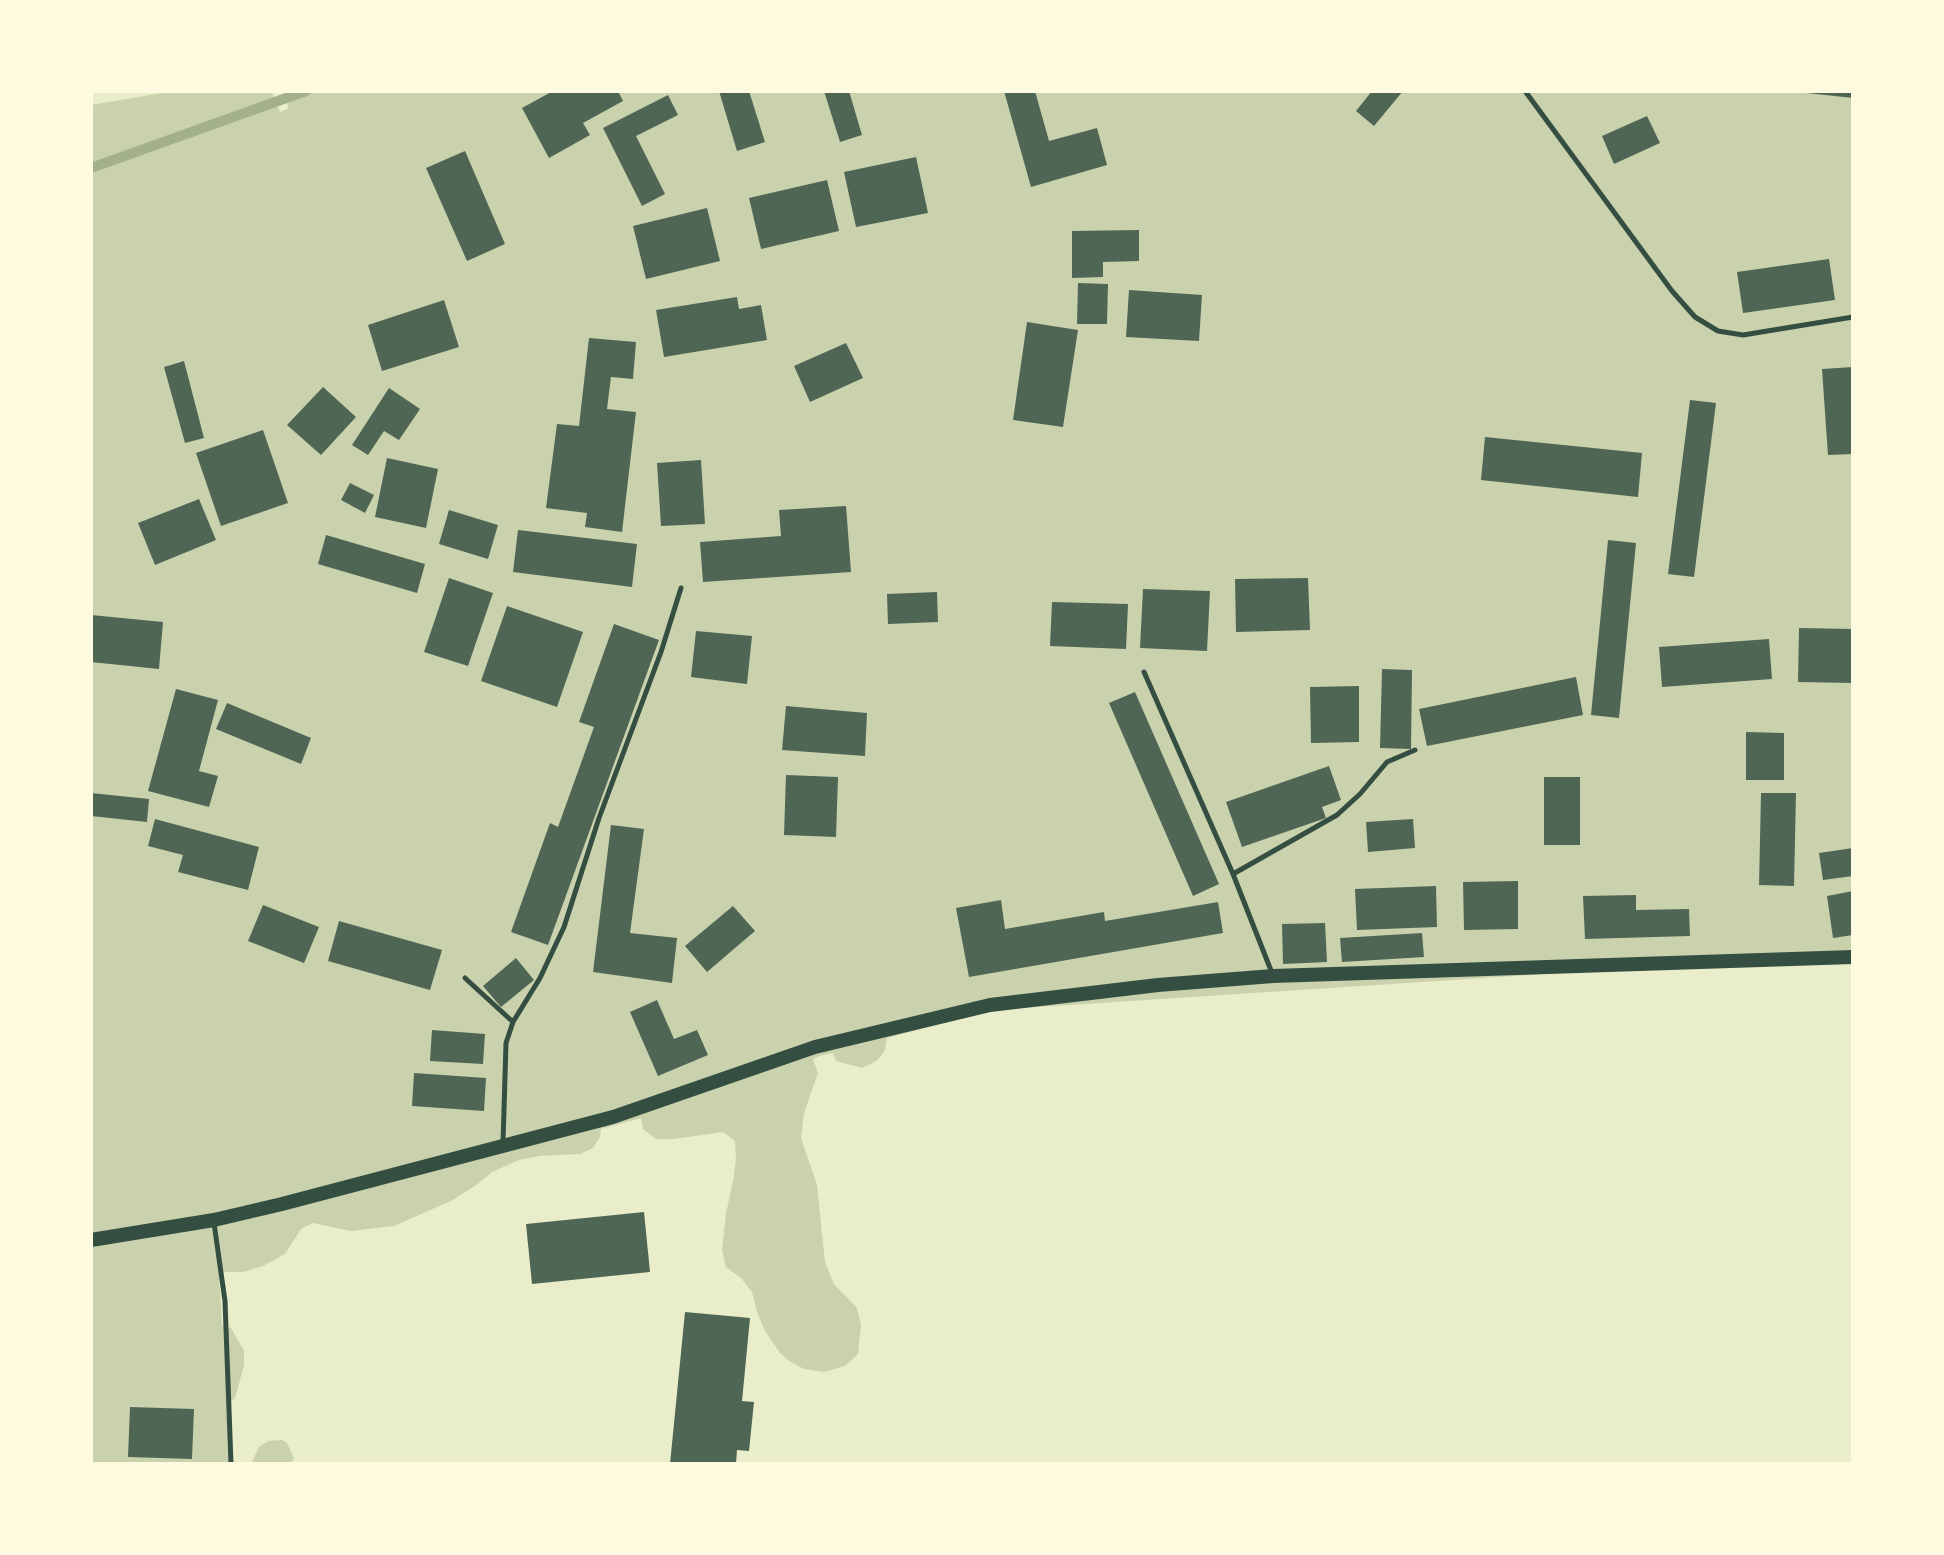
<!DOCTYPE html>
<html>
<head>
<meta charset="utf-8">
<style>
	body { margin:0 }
	#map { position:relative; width:1944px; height:1555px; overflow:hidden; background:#e9edc9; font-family:"Fira Sans",sans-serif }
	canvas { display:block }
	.frame { position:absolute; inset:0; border:93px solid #fefae0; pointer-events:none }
</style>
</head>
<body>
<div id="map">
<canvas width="1944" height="1555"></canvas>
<div class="frame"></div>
</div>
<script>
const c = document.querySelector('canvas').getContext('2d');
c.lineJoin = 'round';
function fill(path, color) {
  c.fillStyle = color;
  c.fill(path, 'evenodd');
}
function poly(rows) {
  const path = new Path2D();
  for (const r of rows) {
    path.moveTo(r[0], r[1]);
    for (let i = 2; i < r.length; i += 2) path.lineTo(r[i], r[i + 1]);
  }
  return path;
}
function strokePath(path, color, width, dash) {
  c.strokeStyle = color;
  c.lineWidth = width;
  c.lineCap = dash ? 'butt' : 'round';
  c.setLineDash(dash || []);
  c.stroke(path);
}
fill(poly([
	[174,91,265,91,272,93,280,112,288,109,286,91,1853,91,1853,954,992,1010,887,1038,885,1050,881,1056,876,1061,862,1068,836,1061,833,1053,819,1056,813,1059,818,1073,804,1113,801,1138,817,1185,825,1262,834,1284,857,1308,861,1325,858,1354,845,1366,824,1372,804,1369,789,1361,780,1353,765,1331,757,1312,752,1292,741,1278,726,1267,722,1250,726,1214,734,1176,736,1157,735,1141,723,1132,674,1139,656,1139,643,1129,641,1118,601,1129,600,1137,593,1148,580,1154,540,1156,519,1160,492,1172,479,1183,453,1200,394,1226,351,1231,313,1223,301,1229,285,1254,263,1266,243,1272,219,1272,222,1325,231,1328,244,1351,244,1366,240,1380,235,1398,228,1404,229,1464,91,1464,91,105],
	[282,1440,287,1443,294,1458,291,1464,251,1464,259,1447,268,1441]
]), '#cad2ad');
strokePath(poly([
	[91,168,306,91]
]), '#a3b18a', 10);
fill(poly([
	[553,91,618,91,623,101,583,123,590,135,549,158,522,108],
	[719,91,749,91,765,142,737,151],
	[824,91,849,91,862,135,840,142],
	[1004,91,1035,91,1049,141,1097,128,1107,165,1031,187],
	[1372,91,1403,91,1374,126,1356,111],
	[1807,91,1853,91,1853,98,1807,93],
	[668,95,678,115,636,136,665,194,642,206,603,128],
	[1647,116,1660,143,1614,164,1602,136],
	[465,151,505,244,467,261,426,168],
	[916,157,928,213,856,227,844,172],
	[827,180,839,231,761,249,749,198],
	[707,208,720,261,646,279,633,226],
	[1139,230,1139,261,1103,262,1103,277,1072,278,1072,231],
	[1829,259,1835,300,1743,313,1737,272],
	[1078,283,1108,284,1107,324,1077,324],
	[1129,290,1202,295,1199,341,1126,337],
	[737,297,739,309,761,305,767,340,664,357,656,310],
	[444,300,459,347,382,371,368,325],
	[1027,322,1078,330,1063,427,1013,420],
	[589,338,636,342,633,379,611,377,607,409,636,412,622,532,585,527,587,513,546,508,557,424,579,426],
	[846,343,863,378,810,402,794,366],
	[184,361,204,438,185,443,164,367],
	[1853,367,1853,454,1828,455,1822,369],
	[323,387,356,417,321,455,287,425],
	[389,388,420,409,399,440,384,431,368,455,352,445],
	[1690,400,1716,403,1694,577,1668,574],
	[263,430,288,503,221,526,196,453],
	[1485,437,1642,453,1638,497,1481,480],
	[387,458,438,469,426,528,375,517],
	[701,460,705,524,661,526,657,463],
	[350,483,374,495,365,513,341,500],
	[199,499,216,540,155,565,138,523],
	[846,506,851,572,703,582,700,542,781,536,779,510],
	[449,510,498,525,488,559,439,544],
	[518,530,637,544,632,587,513,572],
	[326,535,425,564,417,593,318,564],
	[1608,540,1636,543,1619,718,1591,715],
	[449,578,493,593,468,666,424,652],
	[1308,578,1310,630,1236,632,1235,579],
	[1143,589,1210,591,1207,651,1140,648],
	[937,592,938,622,888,624,887,594],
	[1052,602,1128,604,1126,649,1050,646],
	[507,606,583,632,557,707,481,681],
	[91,615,163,622,159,669,91,662],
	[614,624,659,640,548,945,511,932,550,823,558,827,594,727,579,722],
	[1799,628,1853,629,1853,683,1798,682],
	[696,631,752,636,747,684,691,677],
	[1769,639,1772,679,1662,687,1659,647],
	[1382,669,1412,670,1411,749,1380,748],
	[1576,677,1583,715,1427,746,1419,709],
	[1359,686,1359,742,1311,743,1310,687],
	[176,689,218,700,199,771,218,776,209,807,148,791],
	[1135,692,1219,884,1193,896,1109,703],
	[227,703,311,738,301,764,216,729],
	[786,706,867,713,865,756,782,750],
	[1746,732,1784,733,1784,780,1746,780],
	[1329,766,1341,800,1322,807,1326,818,1242,847,1226,802],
	[786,775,838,777,836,837,784,835],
	[1544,777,1580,777,1580,845,1544,845],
	[91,793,149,799,147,822,91,816],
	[1761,793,1796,793,1794,886,1759,885],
	[155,819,259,847,248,890,178,872,183,855,148,846],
	[1413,819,1415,848,1368,852,1366,822],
	[611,825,644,829,630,933,677,938,672,983,593,972],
	[1853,848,1853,876,1823,880,1819,853],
	[1518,881,1518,929,1464,930,1463,882],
	[1436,886,1437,927,1357,930,1355,889],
	[1853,891,1853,935,1833,938,1827,896],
	[1636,895,1636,910,1689,909,1690,936,1585,939,1583,896],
	[1001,900,1005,929,1104,912,1105,921,1218,902,1223,933,969,977,956,908],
	[263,905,319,927,304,963,248,941],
	[733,906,755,931,707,972,685,946],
	[339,921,442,950,430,990,328,961],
	[1325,923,1327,962,1283,964,1282,924],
	[1422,933,1424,957,1342,962,1340,938],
	[516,958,534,980,501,1007,483,986],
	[657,1000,674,1039,697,1030,708,1055,658,1076,630,1012],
	[432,1030,485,1034,483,1064,430,1061],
	[414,1073,486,1078,484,1111,412,1106],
	[644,1212,650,1272,532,1284,526,1224],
	[685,1312,750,1318,742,1401,754,1402,749,1451,737,1450,736,1464,670,1464],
	[130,1407,194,1409,192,1459,128,1457]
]), '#4f6655');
strokePath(poly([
	[1525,91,1672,291,1695,317,1718,331,1743,335,1853,317],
	[1144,672,1233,874,1272,973],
	[1233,874,1337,815,1360,794,1387,762,1415,750],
	[465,978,513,1022],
	[503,1143,506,1043,513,1022,540,978,564,927,599,818,661,652,681,588],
	[214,1223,225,1301,231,1464]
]), '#344e41', 5);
strokePath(poly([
	[91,1240,214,1220,282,1204,613,1117,815,1047,990,1005,1158,985,1273,976,1853,957]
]), '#344e41', 14);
</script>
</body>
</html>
